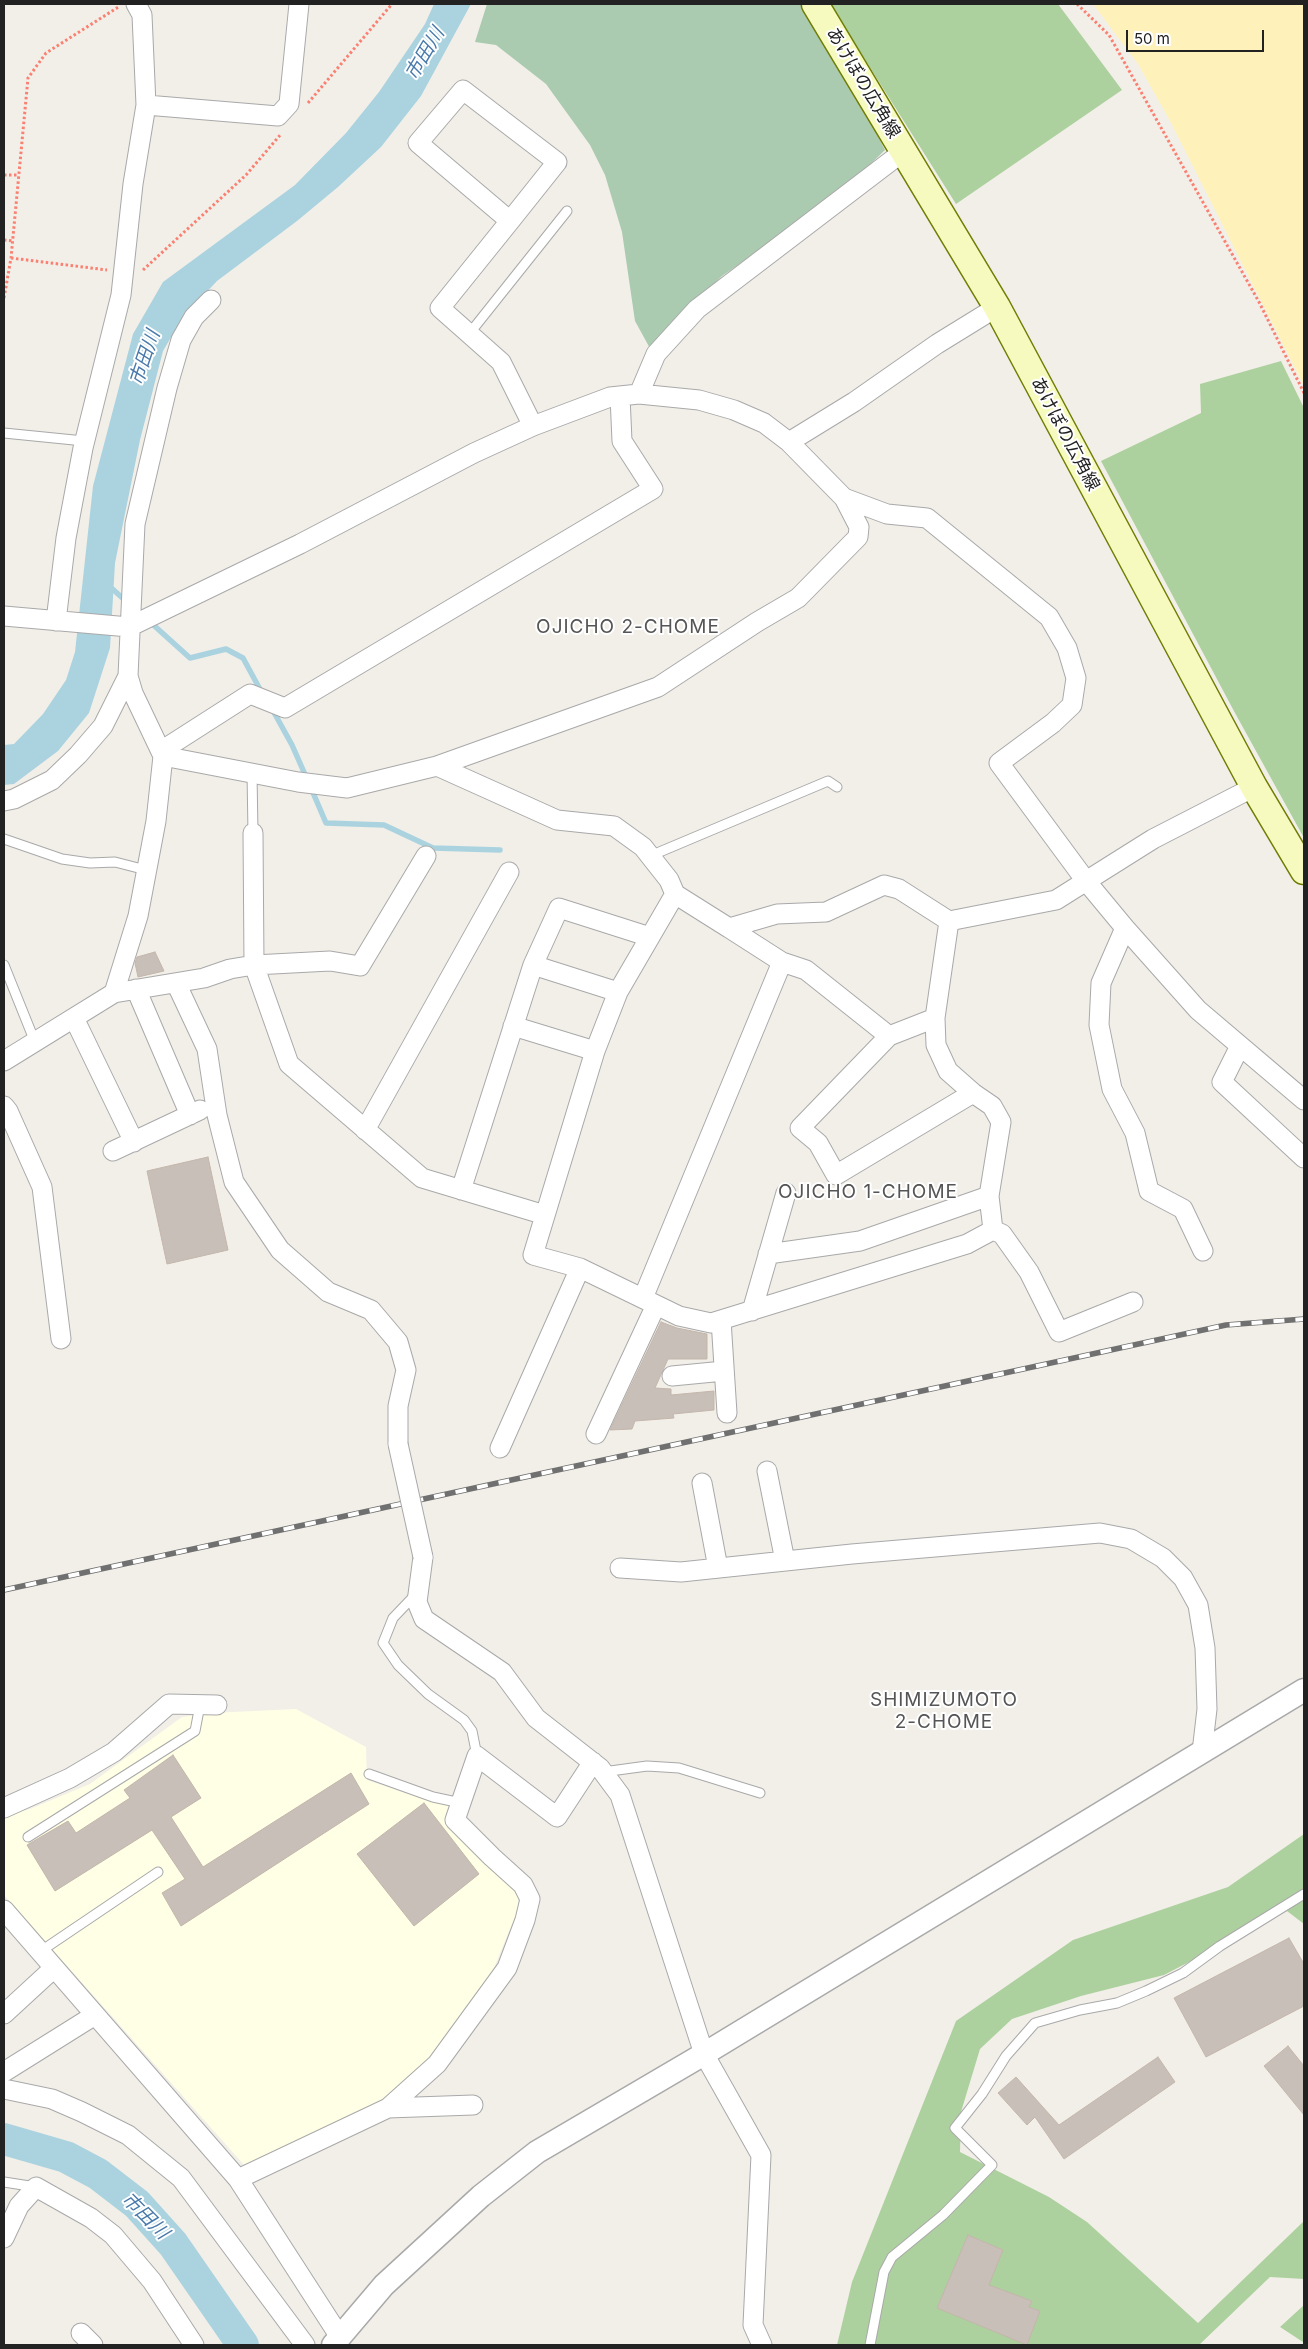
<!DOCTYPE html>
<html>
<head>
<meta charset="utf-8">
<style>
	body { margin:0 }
	#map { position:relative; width:1308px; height:2349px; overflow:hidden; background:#f2efe9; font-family:Inter,sans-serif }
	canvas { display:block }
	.frame { position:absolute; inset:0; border:5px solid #222; pointer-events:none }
	.scale { position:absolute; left:1126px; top:30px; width:138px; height:22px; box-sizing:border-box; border:2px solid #222; border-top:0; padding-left:6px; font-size:15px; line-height:18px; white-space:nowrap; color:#222; -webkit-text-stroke:4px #fff; paint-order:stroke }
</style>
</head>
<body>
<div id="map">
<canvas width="1308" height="2349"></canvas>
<div class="frame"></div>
<div class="scale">50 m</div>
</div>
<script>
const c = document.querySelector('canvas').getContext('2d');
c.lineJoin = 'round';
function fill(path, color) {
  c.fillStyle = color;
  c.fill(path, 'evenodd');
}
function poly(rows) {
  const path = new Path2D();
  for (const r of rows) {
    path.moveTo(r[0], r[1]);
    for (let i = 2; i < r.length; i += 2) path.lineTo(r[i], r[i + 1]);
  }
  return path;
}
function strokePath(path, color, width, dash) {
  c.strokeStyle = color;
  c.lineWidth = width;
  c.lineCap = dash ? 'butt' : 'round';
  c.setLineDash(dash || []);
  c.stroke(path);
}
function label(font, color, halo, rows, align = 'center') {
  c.font = font + ' Inter,"Noto Sans JP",sans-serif';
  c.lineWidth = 4;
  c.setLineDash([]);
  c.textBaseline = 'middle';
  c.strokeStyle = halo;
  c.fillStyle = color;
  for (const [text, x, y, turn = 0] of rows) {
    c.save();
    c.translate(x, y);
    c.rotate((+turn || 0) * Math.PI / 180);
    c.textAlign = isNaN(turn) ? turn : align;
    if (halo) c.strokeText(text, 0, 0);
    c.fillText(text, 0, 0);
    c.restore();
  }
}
fill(poly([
	[296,1709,366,1747,367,1780,408,1794,451,1805,518,1896,519,1907,491,1975,465,2013,412,2079,381,2100,245,2166,4,1895,4,1817,30,1809,90,1784,182,1717,211,1713]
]), '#ffffe5');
fill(poly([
	[830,4,1058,4,1122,90,956,204],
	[1281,361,1304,408,1304,838,1235,713,1101,461,1201,413,1200,384],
	[1304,1834,1304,1924,1287,1911,1164,1975,1081,1996,1012,2019,980,2049,961,2112,960,2152,1049,2197,1087,2222,1198,2323,1304,2221,1304,2279,1270,2277,1199,2345,837,2345,852,2282,956,2021,1073,1940,1228,1887],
	[1304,2305,1304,2341,1303,2342,1280,2327]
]), '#add19e');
fill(poly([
	[1093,4,1304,4,1304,386,1170,121,1138,64]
]), '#fff1ba');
fill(poly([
	[487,4,807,4,823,28,885,150,850,184,786,232,722,276,685,312,652,352,635,321,622,232,605,175,590,145,546,84,496,45,475,42]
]), '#aacbaf');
fill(poly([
	[434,4,471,4,421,96,381,147,338,187,297,221,217,281,183,317,163,351,140,440,115,563,110,648,89,713,58,751,14,784,4,785,4,745,14,744,43,714,66,680,75,652,93,486,133,334,163,282,295,185,346,133,379,92,425,24]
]), '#aad3df');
strokePath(poly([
	[108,585,127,602],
	[149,621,190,658,226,649,243,658,262,693],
	[271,707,292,745,307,779],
	[311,788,326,823,384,825,433,848,500,850]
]), '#aad3df', 5.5);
strokePath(poly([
	[4,2139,66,2157,98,2174,137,2204,173,2244,243,2345]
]), '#aad3df', 32);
const building = poly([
	[155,952,164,971,138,977,135,963,137,957,155,952],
	[208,1157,228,1250,167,1264,147,1171,208,1157],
	[661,1322,677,1328,707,1334,707,1359,668,1359,655,1388,671,1389,671,1395,714,1391,714,1410,673,1414,674,1418,635,1421,632,1429,610,1430,661,1322],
	[173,1755,201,1798,171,1817,203,1867,351,1773,369,1804,181,1926,162,1893,185,1879,152,1830,55,1891,27,1845,68,1821,76,1833,130,1798,124,1790,173,1755],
	[424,1803,479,1874,414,1926,357,1854,424,1803],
	[1289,1938,1304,1964,1304,2006,1206,2057,1174,1998,1289,1938],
	[1288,2046,1304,2066,1304,2115,1264,2066,1288,2046],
	[1158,2057,1175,2082,1064,2159,1035,2117,1027,2125,998,2093,1016,2077,1059,2125,1158,2057],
	[968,2235,1003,2250,989,2285,1032,2301,1029,2307,1040,2311,1027,2345,937,2308,968,2235]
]);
fill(building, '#c7bfb8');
strokePath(building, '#c4b6ab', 1);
const service = poly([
	[469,334,567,211],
	[4,433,84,441],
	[252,773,253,833],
	[4,839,62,859,90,863,115,862,146,870],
	[650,856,828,781,837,787],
	[4,965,35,1042],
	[416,1594,393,1618,383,1643,398,1665,428,1694,464,1720,472,1731,477,1756],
	[603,1772,647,1766,679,1768,760,1793],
	[369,1774,433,1797,461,1803],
	[28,1837,195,1731,200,1705],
	[41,1951,158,1872],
	[4,2182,36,2187],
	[870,2345,884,2272,892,2257,943,2215,992,2165,955,2128,982,2094,1006,2056,1035,2023,1080,2010,1117,2003,1146,1991,1183,1973,1220,1946,1304,1894]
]);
const minor = poly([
	[146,105,278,116,289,104,299,4],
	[510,221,418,143,463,90,557,162,510,221,440,308,501,362,533,426],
	[639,394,656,354,697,309,904,151],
	[789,442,854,402,937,344,997,307],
	[844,498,887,514,927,518,1049,617,1067,648,1076,678,1072,705,1053,723,999,763,1086,881,1125,928,1198,1010,1304,1100],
	[4,616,129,627,300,544,474,453,533,426,610,397,639,394,699,400,734,410,764,423,789,442,844,498,859,527,858,537,798,598,757,622,658,687,437,766,347,788,298,782,163,756],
	[56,621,66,538,83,448,121,295,133,184,146,105,142,15,136,4],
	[161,751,250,694,285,708,653,489,622,441,620,396],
	[437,766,557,820,614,826,643,847,669,880,675,894,729,928,777,914,826,912,884,885,899,889,949,921,1056,900,1153,839,1254,787],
	[4,801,14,799,52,780,78,755,103,726,128,676],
	[253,833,254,965,289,1064,422,1178,545,1215],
	[675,894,618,992,595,1051,533,1255,580,1268,679,1316,711,1323,967,1244,993,1230],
	[949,921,935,1018,936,1045,948,1071,973,1093,992,1106,1001,1122,989,1196,993,1230],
	[729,928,782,962,806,970,889,1036],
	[1125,928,1101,983,1099,1025,1112,1089,1135,1133,1149,1191,1183,1209,1203,1251],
	[533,965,559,908,650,937],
	[176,983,207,1049,217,1115,234,1182,280,1250,328,1292,371,1310,398,1342,406,1370,398,1406,398,1444],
	[136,989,190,1115],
	[114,993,138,916,156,821,163,756,133,693,128,676,135,524,167,388,181,340,194,317,211,300],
	[74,1018,134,1142],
	[935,1018,889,1036,800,1128,818,1143,836,1175,973,1093],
	[513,1026,595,1051],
	[1240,1046,1222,1082,1304,1158],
	[4,1061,114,993,204,978,230,969,254,965,330,961,360,966,426,856],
	[4,1106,8,1111,42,1187,61,1339],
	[365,1130,509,872],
	[113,1151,200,1110],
	[461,1190,533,965,618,992],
	[993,1230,1002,1234,1029,1272,1059,1332,1133,1302],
	[768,1254,860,1241,989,1196],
	[643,1298,782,962],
	[752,1311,786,1193],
	[721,1320,727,1413],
	[672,1376,724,1371],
	[596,1434,656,1305],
	[500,1448,580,1268],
	[767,1471,785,1561],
	[702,1483,718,1568],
	[423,1557,417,1602,424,1619,502,1672,536,1718,600,1768,620,1795,704,2054,761,2155,753,2325,762,2345],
	[620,1568,681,1572,852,1554,1100,1533,1131,1539,1163,1558,1183,1578,1198,1605,1205,1648,1207,1709,1202,1752],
	[4,1808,70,1778,114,1752,169,1704,217,1705],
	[4,1910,238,2179,340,2337],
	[4,2014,54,1968],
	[4,2072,95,2015],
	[4,2089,52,2099,82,2112,128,2135,181,2178,305,2345],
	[388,2108,473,2105],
	[238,2179,388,2108,437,2064,507,1968,525,1920,530,1899,523,1885,492,1857,455,1820,477,1756,557,1817,593,1762],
	[4,2238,19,2206,36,2187,91,2218,113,2235,152,2281,194,2345],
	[81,2333,93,2345]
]);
const tertiary = poly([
	[333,2345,384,2285,481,2196,537,2152,704,2054,1304,1690]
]);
const secondary = poly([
	[815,4,997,307,1254,787,1304,871]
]);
strokePath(service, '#a9a9a9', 11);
strokePath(minor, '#a9a9a9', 21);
strokePath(tertiary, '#a9a9a9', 25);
strokePath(secondary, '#707d05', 29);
strokePath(poly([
	[1077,4,1109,35,1259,302,1304,393],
	[308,103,392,4],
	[4,175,19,175],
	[4,240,13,241],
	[11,258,107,270],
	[143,270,246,175,281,134],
	[4,298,11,258,28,78,46,53,120,6]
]), '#fa8072', 3, [2.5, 2.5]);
strokePath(service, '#fff', 9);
strokePath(minor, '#fff', 19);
strokePath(tertiary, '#fff', 22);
strokePath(secondary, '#f7fabf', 26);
const rail = poly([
	[4,1590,1226,1325,1304,1319]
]);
strokePath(rail, '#707070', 5.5);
strokePath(rail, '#fff', 4, [11]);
const minorBridge = poly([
	[398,1444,423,1557]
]);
strokePath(minorBridge, '#a9a9a9', 21, []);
strokePath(minorBridge, '#fff', 19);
label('18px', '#222', '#fff', [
	["あけぼの広角線",863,83,59],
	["あけぼの広角線",1065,434,62]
]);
label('italic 19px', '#4a7aab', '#fff', [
	["市田川",425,54,-59],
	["市田川",145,358,-71],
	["市田川",145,2216,45]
]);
c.letterSpacing = '1px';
label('19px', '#555', '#fff', [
	["OJICHO 2-CHOME",628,627],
	["OJICHO 1-CHOME",868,1192],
	["SHIMIZUMOTO",944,1700],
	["2-CHOME",944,1722]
]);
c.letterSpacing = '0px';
</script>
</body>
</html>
